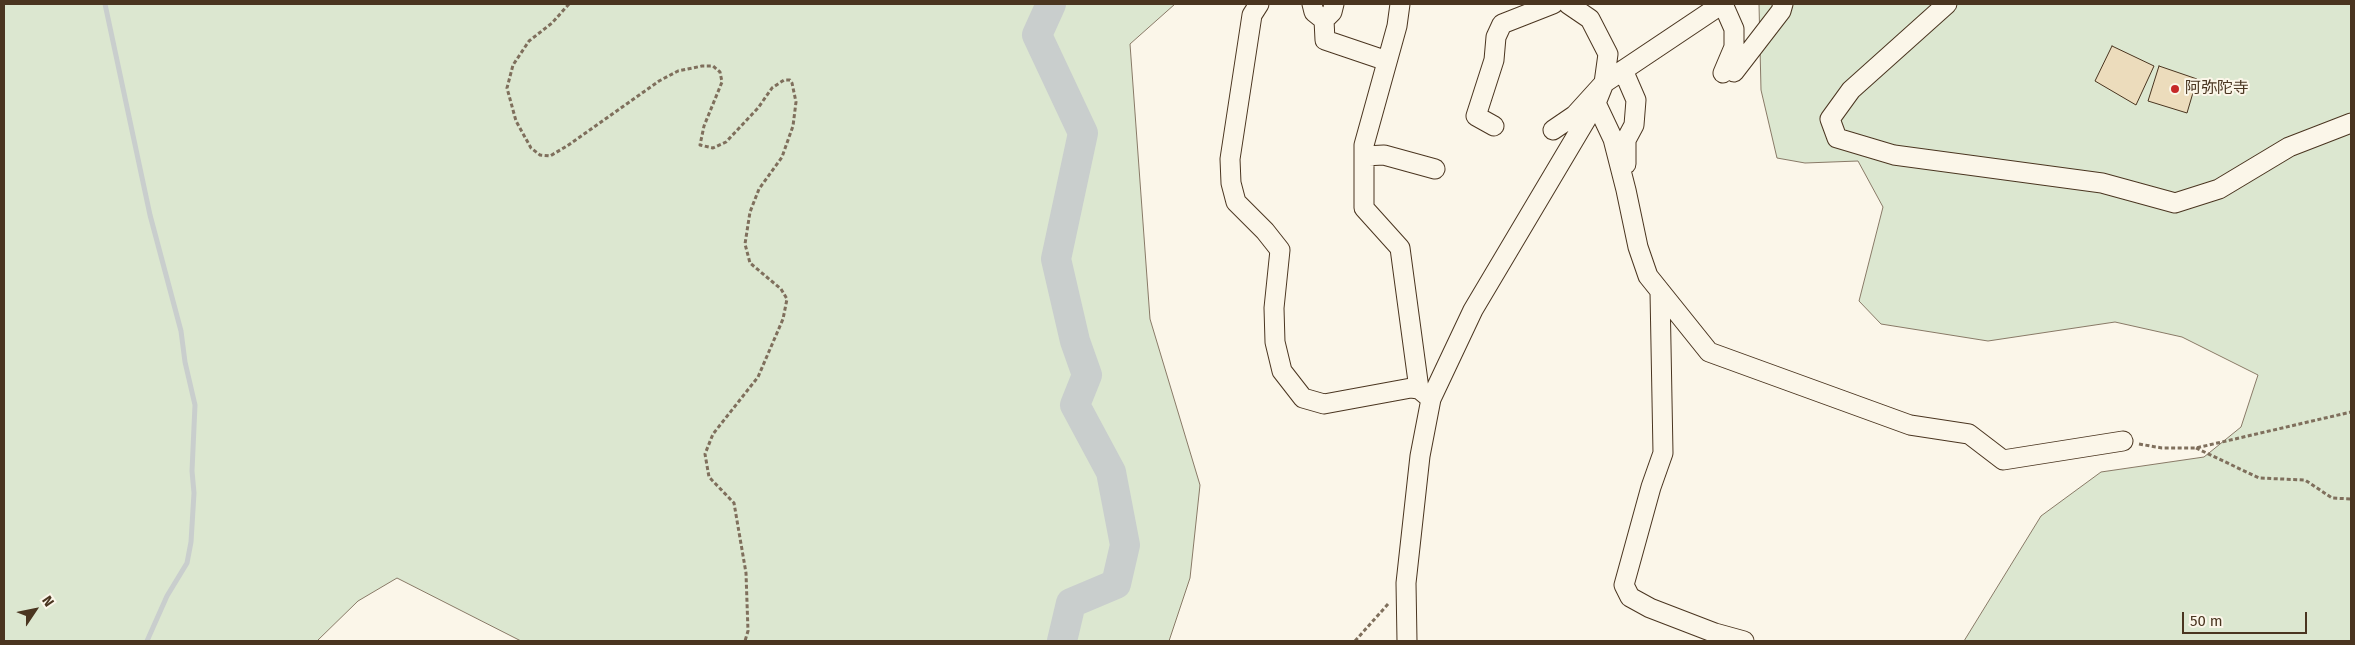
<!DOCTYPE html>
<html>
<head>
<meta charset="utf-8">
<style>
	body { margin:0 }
	#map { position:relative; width:2355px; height:645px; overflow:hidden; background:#fbf6e9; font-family:"Fira Sans",sans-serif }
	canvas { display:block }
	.frame { position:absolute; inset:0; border:5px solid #4a3520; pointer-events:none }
	.north { position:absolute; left:10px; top:585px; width:50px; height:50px; -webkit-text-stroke:4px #fbf6e9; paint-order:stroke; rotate:56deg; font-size:14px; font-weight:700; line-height:20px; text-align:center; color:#4a3520 }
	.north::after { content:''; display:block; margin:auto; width:18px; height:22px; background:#4a3520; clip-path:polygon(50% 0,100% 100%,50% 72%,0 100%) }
	.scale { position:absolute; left:2182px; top:612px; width:125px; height:22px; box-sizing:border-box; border:2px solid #4a3520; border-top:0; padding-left:6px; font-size:15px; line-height:18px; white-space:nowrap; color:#4a3520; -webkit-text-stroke:4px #fbf6e9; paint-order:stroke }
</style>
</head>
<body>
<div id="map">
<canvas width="2355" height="645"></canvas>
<div class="frame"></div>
<div class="north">N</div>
<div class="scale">50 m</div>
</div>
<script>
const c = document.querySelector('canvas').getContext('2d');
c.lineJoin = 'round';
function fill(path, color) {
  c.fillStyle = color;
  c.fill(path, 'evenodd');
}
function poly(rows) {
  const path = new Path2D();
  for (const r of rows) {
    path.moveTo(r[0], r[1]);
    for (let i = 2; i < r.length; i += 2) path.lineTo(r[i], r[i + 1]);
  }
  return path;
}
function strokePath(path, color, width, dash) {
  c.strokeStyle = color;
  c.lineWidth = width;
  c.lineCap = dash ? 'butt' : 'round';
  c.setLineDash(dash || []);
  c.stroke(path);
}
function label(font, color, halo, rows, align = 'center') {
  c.font = font + ' "Fira Sans","Noto Sans JP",sans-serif';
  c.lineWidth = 4;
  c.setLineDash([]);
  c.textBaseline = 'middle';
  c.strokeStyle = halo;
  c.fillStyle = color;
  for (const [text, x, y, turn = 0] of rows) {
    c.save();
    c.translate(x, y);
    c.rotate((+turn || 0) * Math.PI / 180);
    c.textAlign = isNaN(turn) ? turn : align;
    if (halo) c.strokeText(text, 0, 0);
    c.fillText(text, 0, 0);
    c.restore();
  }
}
const green = poly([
	[4,4,1175,4,1130,44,1150,319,1200,485,1190,578,1169,641,521,641,397,578,358,601,317,641,4,641,4,4],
	[1759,4,2351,4,2351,641,1964,641,2041,516,2101,472,2204,457,2241,427,2258,375,2182,337,2115,322,1988,341,1881,324,1859,301,1883,207,1858,161,1805,163,1777,158,1761,90,1759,4]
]);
fill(green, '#dce7d0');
strokePath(green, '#887966', 1);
strokePath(poly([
	[105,4,150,215,181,331,185,362,195,405,192,471,194,493,191,542,187,563,167,596,147,641],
	[1048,12,1058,4]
]), '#c9cecd', 5);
strokePath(poly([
	[1051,4,1037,35,1083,133,1056,259,1075,341,1087,375,1075,405,1111,472,1125,545,1116,584,1071,603,1062,641]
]), '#c9cecd', 30);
const building = poly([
	[2112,46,2154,66,2136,105,2095,81,2112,46],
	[2159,66,2197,79,2187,113,2148,101,2159,66]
]);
fill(building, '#ecdcbc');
strokePath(building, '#4a3520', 1);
const minor = poly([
	[1259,4,1252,15,1230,159,1231,183,1236,202,1265,231,1280,250,1274,308,1275,342,1282,371,1303,398,1324,404,1411,388,1419,389,1431,399],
	[1312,4,1314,12,1324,20,1325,40,1387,61],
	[1400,4,1397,26,1364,145,1364,208,1400,248,1419,389],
	[1723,4,1734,29,1734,47,1723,73],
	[1947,4,1851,90,1830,119,1837,138,1894,155,2102,183,2175,203,2219,189,2289,147,2351,123],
	[1324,20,1332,12,1334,4],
	[1623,70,1636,100,1634,125,1626,140,1626,164],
	[1734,72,1781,11,1783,4],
	[1596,103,1613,139,1626,190,1638,247,1648,276,1709,352,1910,425,1969,434,2003,460,2123,441],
	[1494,126,1476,116,1494,60,1496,37,1502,24,1553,4],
	[1553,130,1575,115,1604,83,1722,4],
	[1364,156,1384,155,1435,169],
	[1660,292,1663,453,1651,487,1624,585,1630,597,1650,608,1715,633,1744,641],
	[1407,641,1406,583,1420,456,1431,399,1473,310,1596,103,1604,83,1608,54,1590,19,1568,4]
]);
strokePath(minor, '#4a3520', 21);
strokePath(poly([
	[569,4,552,23,529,41,513,65,507,88,516,121,531,148,540,155,550,156,567,146,659,81,678,71,702,66,713,66,720,72,722,82,704,126,700,145,713,148,726,142,758,108,772,88,784,80,790,80,792,83,796,102,793,126,782,157,759,189,750,212,745,244,750,263,781,289,787,299,783,319,758,377,713,434,705,454,709,477,734,503,746,573,748,631,745,641],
	[2139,444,2162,448,2196,448,2351,412],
	[2196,448,2259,478,2305,480,2332,498,2351,499],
	[1355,641,1389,603]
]), '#7f6f5c', 3, [4, 2.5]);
strokePath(minor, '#fbf6e9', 19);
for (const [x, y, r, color] of [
	[2175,89,5,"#c62828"]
]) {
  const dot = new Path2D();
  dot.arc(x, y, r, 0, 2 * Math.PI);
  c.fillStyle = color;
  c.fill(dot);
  strokePath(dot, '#fbf6e9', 2);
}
label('16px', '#4a3520', '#fbf6e9', [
	["阿弥陀寺",2185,89]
], 'left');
</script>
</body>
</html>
